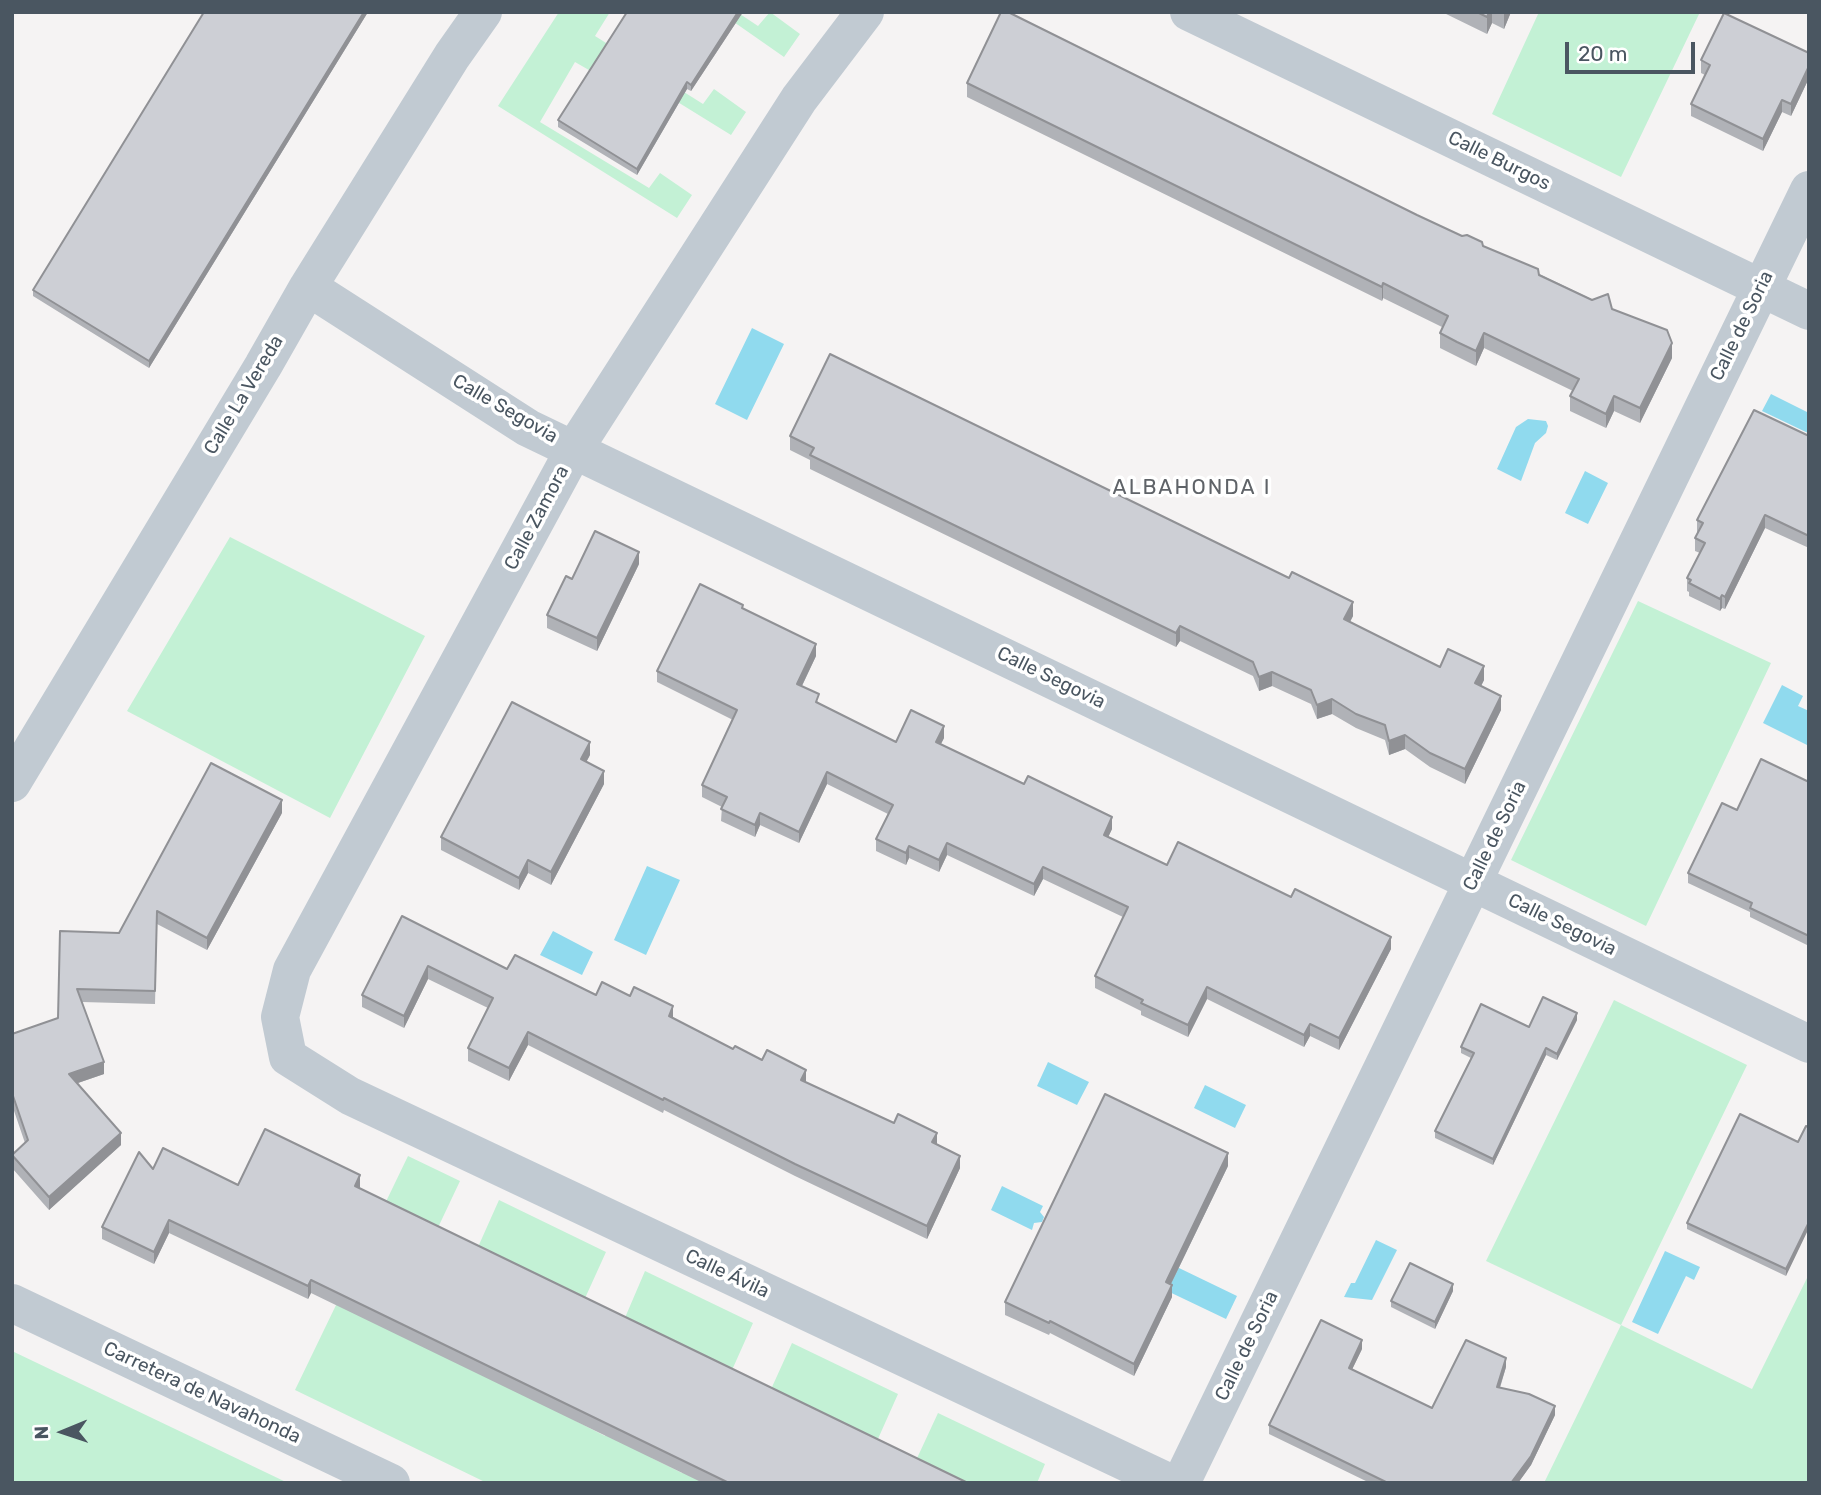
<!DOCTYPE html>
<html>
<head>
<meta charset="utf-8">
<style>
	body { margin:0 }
	#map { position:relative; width:1821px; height:1495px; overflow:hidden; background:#f5f3f3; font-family:Rubik,sans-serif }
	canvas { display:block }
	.frame { position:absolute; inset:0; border:14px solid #4a5661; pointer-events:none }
	.north { position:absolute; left:28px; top:1397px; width:70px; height:70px; -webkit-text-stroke:5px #fff; paint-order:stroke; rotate:268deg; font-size:19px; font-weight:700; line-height:28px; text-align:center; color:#4a5661 }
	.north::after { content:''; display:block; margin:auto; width:24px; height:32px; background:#4a5661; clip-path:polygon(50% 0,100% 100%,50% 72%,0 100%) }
	.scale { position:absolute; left:1565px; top:42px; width:130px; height:32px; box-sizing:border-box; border:4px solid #4a5661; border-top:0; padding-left:9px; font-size:21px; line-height:24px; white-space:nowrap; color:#4a5661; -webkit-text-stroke:5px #fff; paint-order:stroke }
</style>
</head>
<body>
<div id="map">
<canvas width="1821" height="1495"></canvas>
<div class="frame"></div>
<div class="north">N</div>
<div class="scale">20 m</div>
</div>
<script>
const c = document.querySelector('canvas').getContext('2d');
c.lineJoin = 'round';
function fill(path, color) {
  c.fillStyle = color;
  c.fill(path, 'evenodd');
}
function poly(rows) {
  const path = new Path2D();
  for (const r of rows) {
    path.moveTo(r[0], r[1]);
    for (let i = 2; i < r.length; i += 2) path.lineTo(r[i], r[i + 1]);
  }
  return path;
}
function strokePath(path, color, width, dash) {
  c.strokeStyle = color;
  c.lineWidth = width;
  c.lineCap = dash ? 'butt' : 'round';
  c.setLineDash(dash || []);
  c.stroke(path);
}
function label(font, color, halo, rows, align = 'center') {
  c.font = font + ' Rubik,sans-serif';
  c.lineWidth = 7;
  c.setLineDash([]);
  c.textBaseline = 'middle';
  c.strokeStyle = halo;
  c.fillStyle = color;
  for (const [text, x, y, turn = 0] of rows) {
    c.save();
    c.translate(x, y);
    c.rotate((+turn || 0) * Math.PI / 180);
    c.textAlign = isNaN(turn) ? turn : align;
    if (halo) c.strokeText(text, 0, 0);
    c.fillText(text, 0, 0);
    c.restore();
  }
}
fill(poly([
	[559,12,610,12,595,36,703,104,714,89,746,112,731,135,676,101,667,115,575,62,540,122,649,188,660,173,692,195,677,218,498,106],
	[737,12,758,26,770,12,800,34,784,57,731,20],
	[1539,12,1700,12,1621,177,1492,114],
	[230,537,425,636,330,818,127,711],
	[1638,601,1771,663,1646,926,1511,860],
	[1614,1000,1747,1065,1621,1325,1752,1389,1809,1274,1809,1483,1544,1483,1621,1325,1486,1261],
	[408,1156,460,1181,434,1236,474,1256,499,1200,606,1252,581,1307,583,1405,576,1421,605,1436,621,1327,645,1271,753,1323,728,1379,697,1365,652,1458,682,1473,689,1458,726,1483,487,1483,295,1390],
	[792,1343,898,1394,873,1450,765,1483,767,1398],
	[12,1351,288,1483,12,1483],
	[938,1413,1045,1464,1037,1483,941,1483,912,1469]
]), '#c3f1d5');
fill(poly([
	[752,328,784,344,747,420,715,404],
	[1771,394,1809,413,1808,433,1762,411],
	[1528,419,1546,421,1548,426,1546,433,1535,443,1521,481,1497,469,1516,427],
	[1585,471,1608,483,1588,524,1565,513],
	[1782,685,1803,696,1798,706,1809,711,1809,746,1763,723],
	[647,866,680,880,646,955,614,940],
	[553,931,593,952,582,975,540,955],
	[1048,1062,1089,1082,1077,1105,1037,1086],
	[1205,1085,1246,1105,1235,1128,1194,1108],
	[1002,1186,1043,1206,1040,1212,1044,1217,1042,1222,1034,1223,1032,1230,991,1210],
	[1376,1240,1397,1250,1372,1300,1344,1297,1351,1283,1355,1283],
	[1665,1251,1700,1267,1694,1280,1686,1276,1658,1334,1632,1322],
	[1150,1254,1237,1296,1226,1319,1138,1277]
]), '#90daee');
strokePath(poly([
	[865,12,799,99,575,448,292,970,280,1017,288,1057,350,1096,1170,1483],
	[1189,12,1809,311],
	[308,287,528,428,1809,1044],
	[12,783,263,366,308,287,452,56,483,12],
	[12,1303,391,1483],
	[1181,1483,1809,190]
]), '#c1cad2', 38);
fill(poly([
	[204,12,368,12,149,368,33,296,33,290],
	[627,12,743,12,691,91,687,89,637,175,558,127,558,120],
	[1442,12,1511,12,1504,29,1492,23,1487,34],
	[1809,53,1809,78,1791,116,1782,112,1763,151,1691,116,1691,104,1705,75,1701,73,1701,60],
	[967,83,1417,215,1612,309,1672,358,1640,423,1614,411,1606,428,1570,411,1570,396,1573,391,1484,348,1476,366,1440,348,1440,333,1442,327,1383,298,1382,301,967,97],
	[790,436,1353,616,1350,622,1440,667,1484,680,1481,686,1501,710,1465,784,1430,767,1405,749,1389,755,1385,740,1356,728,1332,714,1317,719,1311,704,1272,686,1259,691,1253,676,1180,641,1176,647,810,469,810,460,790,450],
	[1809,436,1809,548,1765,528,1725,609,1722,608,1720,611,1689,596,1689,592,1687,591,1687,578,1700,553,1695,551,1695,538,1698,533,1697,533,1697,520],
	[639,564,597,651,547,628,547,615,572,579],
	[743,609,816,656,802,686,819,703,896,742,944,738,940,745,1112,829,1108,837,1167,865,1391,949,1339,1050,1310,1036,1304,1047,1207,999,1188,1037,1141,1015,1141,1011,1095,988,1095,976,1123,917,1043,879,1034,896,947,855,939,872,909,858,906,865,876,851,876,839,888,814,827,784,799,843,760,825,755,837,721,821,722,807,702,797,702,785,733,720,657,682,657,671],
	[590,755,586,762,604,784,551,885,528,873,519,890,441,850,441,837],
	[1809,782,1809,946,1750,917,1750,912,1688,883,1688,873,1737,810],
	[282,813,207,950,157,924,155,1004,82,1002,104,1074,78,1083,121,1145,49,1210,12,1168,12,1154,25,1143,12,1105,12,1034,58,1018,60,931,119,933],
	[402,916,507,969,673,1018,733,1049,806,1082,937,1145,960,1168,927,1239,795,1176,664,1110,663,1113,528,1045,509,1081,468,1061,468,1048,488,1008,428,979,404,1028,362,1007,362,995],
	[1577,1020,1557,1060,1546,1055,1493,1165,1435,1138,1435,1131,1471,1058,1461,1053,1461,1047,1529,1027],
	[1798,1142,1786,1276,1687,1229,1687,1223],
	[1228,1166,1171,1284,1172,1297,1134,1376,1050,1333,1049,1335,1005,1315,1005,1302],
	[238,1185,360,1187,360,1189,968,1483,703,1483,311,1293,308,1299,169,1233,154,1264,102,1239,102,1227],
	[1453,1291,1435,1329,1391,1307,1391,1301],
	[1362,1349,1352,1369,1432,1408,1506,1367,1500,1388,1555,1415,1531,1465,1518,1483,1370,1483,1269,1434,1269,1425]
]), '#b0b2b7');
fill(poly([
	[364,12,368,12,149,368,149,361],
	[738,12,743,12,691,91,691,85],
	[1489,12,1492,12,1492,23,1487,34,1487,17],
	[1504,12,1511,12,1504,29],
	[1809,66,1809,78,1791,116,1791,104],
	[687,82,687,89,637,175,637,169],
	[1782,100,1782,112,1763,151,1763,139],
	[1383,283,1383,298,1382,301,1382,287],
	[1484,333,1484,348,1476,366,1476,351],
	[1672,343,1672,358,1640,423,1640,408],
	[1614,396,1614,411,1606,428,1606,414],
	[1765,515,1765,528,1725,609,1725,597],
	[639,552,639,564,597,651,597,638],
	[1722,595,1722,608,1720,611,1720,599],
	[1353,602,1353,616,1344,633,1344,619],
	[1180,626,1180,641,1176,647,1176,633],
	[816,644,816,656,797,696,797,684],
	[1484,666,1484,680,1475,698,1475,683],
	[1272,672,1272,686,1259,691,1259,677],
	[1501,696,1501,710,1465,784,1465,769],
	[1332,699,1332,714,1317,719,1317,705],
	[944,726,944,738,936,754,936,742],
	[1405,735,1405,749,1389,755,1389,741],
	[590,742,590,755,581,772,581,759],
	[604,771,604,784,551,885,551,872],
	[827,772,827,784,799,843,799,832],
	[282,800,282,813,207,950,207,938],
	[760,813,760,825,755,837,755,825],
	[1112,817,1112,829,1104,846,1104,835],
	[947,843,947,855,939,872,939,860],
	[909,846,909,858,906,865,906,853],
	[528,860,528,873,519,890,519,878],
	[1043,867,1043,879,1034,896,1034,884],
	[1391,937,1391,949,1339,1050,1339,1038],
	[428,966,428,979,404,1028,404,1016],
	[1207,987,1207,999,1188,1037,1188,1025],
	[673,1006,673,1019,669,1016],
	[1577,1013,1577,1020,1557,1060,1557,1054],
	[1310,1024,1310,1036,1304,1047,1304,1035],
	[528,1032,528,1045,509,1081,509,1068],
	[1546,1048,1546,1055,1493,1165,1493,1159],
	[104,1062,104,1074,69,1086,69,1074],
	[806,1070,806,1083,801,1080],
	[121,1133,121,1145,49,1210,49,1197],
	[937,1133,937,1145,932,1142],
	[1228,1153,1228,1166,1166,1294,1166,1282],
	[960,1156,960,1168,927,1239,927,1226],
	[360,1175,360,1187,355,1199,355,1186],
	[169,1220,169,1233,154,1264,154,1252],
	[1809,1222,1809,1228,1786,1276,1786,1269],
	[311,1280,311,1293,308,1299,308,1286],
	[1453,1284,1453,1291,1435,1329,1435,1322],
	[1172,1285,1172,1297,1134,1376,1134,1364],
	[1362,1340,1362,1349,1349,1376,1349,1368],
	[1506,1358,1506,1367,1497,1396,1497,1387],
	[1555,1406,1555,1415,1531,1465,1518,1483,1511,1483]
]), '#909195');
const building = poly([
	[204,12,364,12,149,361,33,290,204,12],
	[627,12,738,12,691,85,687,82,637,169,558,120,627,12],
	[1001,12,1008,12,1417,215,1462,236,1467,235,1482,242,1483,246,1538,269,1539,275,1592,300,1608,294,1612,309,1667,330,1672,343,1640,408,1614,396,1606,414,1570,396,1579,379,1484,333,1476,351,1457,342,1440,333,1448,316,1383,283,1382,287,967,83,1001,12],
	[1477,12,1489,12,1487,17,1477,12],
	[1724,13,1809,53,1809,66,1791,104,1782,100,1763,139,1691,104,1710,65,1701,60,1724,13],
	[830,354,1289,578,1292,572,1353,602,1344,619,1440,667,1448,649,1484,666,1475,683,1501,696,1465,769,1430,753,1405,735,1389,741,1385,725,1356,714,1332,699,1317,705,1311,690,1272,672,1259,677,1253,662,1180,626,1176,633,810,455,814,448,790,436,830,354],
	[1754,410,1809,436,1809,536,1765,515,1725,597,1722,595,1720,599,1689,583,1691,580,1687,578,1705,543,1695,538,1703,523,1697,520,1754,410],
	[595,531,639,552,597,638,547,615,566,576,572,579,595,531],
	[700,584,743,605,742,608,816,644,797,684,819,694,816,702,896,742,911,710,944,726,936,742,1024,784,1028,776,1112,817,1104,835,1167,865,1178,842,1291,897,1295,889,1391,937,1339,1038,1310,1024,1304,1035,1207,987,1188,1025,1141,1003,1143,1000,1095,976,1128,907,1043,867,1034,884,947,843,939,860,909,846,906,853,876,839,893,805,827,772,799,832,760,813,755,825,721,809,727,797,702,785,737,710,657,671,700,584],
	[512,702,590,742,581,759,604,771,551,872,528,860,519,878,441,837,512,702],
	[1761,759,1809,782,1809,936,1750,908,1752,903,1688,873,1722,803,1737,810,1761,759],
	[211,763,282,800,207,938,157,911,155,991,77,989,104,1062,69,1074,121,1133,49,1197,12,1155,28,1140,12,1093,12,1034,58,1018,60,931,119,933,211,763],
	[402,916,507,969,515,955,596,995,602,982,630,996,634,987,673,1006,669,1016,733,1049,735,1046,762,1060,767,1050,806,1070,801,1080,894,1123,898,1114,937,1133,932,1142,960,1156,927,1226,795,1164,664,1098,663,1100,528,1032,509,1068,468,1048,493,998,428,966,404,1016,362,995,402,916],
	[1543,997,1577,1013,1557,1054,1546,1048,1493,1159,1435,1131,1474,1053,1461,1047,1481,1004,1529,1027,1543,997],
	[1105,1094,1228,1153,1166,1282,1172,1285,1134,1364,1050,1321,1049,1323,1005,1302,1105,1094],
	[1740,1114,1798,1142,1806,1126,1809,1127,1809,1222,1786,1269,1687,1223,1740,1114],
	[265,1129,360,1175,355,1186,968,1483,729,1483,311,1280,308,1286,169,1220,154,1252,102,1227,139,1152,153,1169,163,1148,238,1185,265,1129],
	[1410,1263,1453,1284,1435,1322,1391,1301,1410,1263],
	[1321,1320,1362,1340,1349,1368,1432,1408,1466,1340,1506,1358,1497,1387,1529,1394,1555,1406,1531,1456,1511,1483,1388,1483,1269,1425,1321,1320]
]);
fill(building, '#cdcfd5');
strokePath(building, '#909195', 2);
label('19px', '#4a5661', '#fff', [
	["Calle Burgos",1499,161,26],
	["Calle de Soria",1742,326,-64],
	["Calle La Vereda",244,395,-59],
	["Calle Segovia",505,409,30],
	["Calle Zamora",537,518,-62],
	["Calle Segovia",1051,678,26],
	["Calle de Soria",1495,836,-64],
	["Calle Segovia",1562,925,26],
	["Calle Ávila",727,1274,25],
	["Calle de Soria",1247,1346,-64],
	["Carretera de Navahonda",202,1393,25]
]);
c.letterSpacing = '2px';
label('21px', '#5f6368', '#fff', [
	["ALBAHONDA I",1192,488]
]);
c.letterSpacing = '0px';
</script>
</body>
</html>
